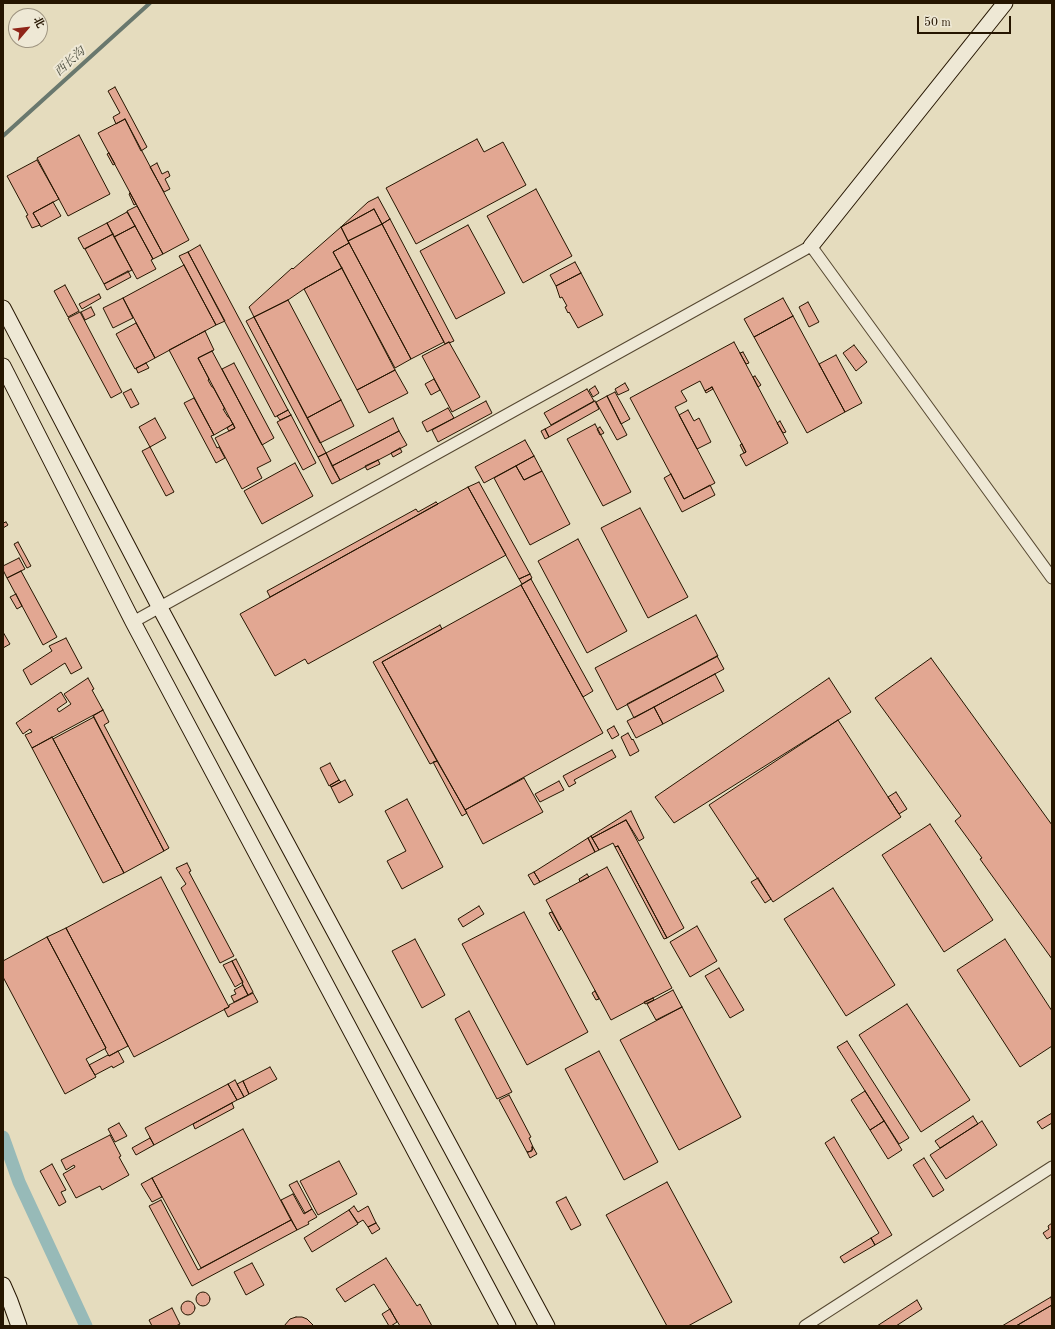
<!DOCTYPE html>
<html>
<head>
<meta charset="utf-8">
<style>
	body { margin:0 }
	#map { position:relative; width:1055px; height:1329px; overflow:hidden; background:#e5dcbe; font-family:"Old Standard TT","Noto Serif SC",serif }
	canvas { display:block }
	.frame { position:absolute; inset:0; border:4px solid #251500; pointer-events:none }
	.north { position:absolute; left:8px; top:8px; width:40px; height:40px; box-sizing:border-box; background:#eee8d5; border:1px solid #9e9480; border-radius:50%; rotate:62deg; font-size:11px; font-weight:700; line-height:16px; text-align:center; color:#251500 }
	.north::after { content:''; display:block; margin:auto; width:14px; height:18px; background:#8f2418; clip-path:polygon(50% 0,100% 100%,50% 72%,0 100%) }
	.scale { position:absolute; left:917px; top:16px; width:94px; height:18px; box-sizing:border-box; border:2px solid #251500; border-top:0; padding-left:5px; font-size:12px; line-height:14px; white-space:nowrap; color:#251500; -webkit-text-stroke:3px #eee8d5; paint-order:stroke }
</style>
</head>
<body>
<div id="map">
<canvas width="1055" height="1329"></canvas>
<div class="frame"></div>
<div class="north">北</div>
<div class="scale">50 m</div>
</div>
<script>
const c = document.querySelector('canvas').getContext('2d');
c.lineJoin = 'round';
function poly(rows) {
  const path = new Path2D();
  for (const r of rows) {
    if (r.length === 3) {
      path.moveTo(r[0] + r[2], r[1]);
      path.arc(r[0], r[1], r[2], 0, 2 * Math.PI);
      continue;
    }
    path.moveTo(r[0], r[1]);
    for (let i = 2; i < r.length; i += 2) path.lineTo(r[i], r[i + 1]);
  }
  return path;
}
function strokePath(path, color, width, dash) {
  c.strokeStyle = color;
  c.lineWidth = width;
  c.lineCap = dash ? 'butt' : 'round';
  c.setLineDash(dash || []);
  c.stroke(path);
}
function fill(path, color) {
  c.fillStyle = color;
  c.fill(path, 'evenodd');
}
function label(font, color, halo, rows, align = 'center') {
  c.font = font + ' "Old Standard TT","Noto Serif SC",serif';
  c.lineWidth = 4;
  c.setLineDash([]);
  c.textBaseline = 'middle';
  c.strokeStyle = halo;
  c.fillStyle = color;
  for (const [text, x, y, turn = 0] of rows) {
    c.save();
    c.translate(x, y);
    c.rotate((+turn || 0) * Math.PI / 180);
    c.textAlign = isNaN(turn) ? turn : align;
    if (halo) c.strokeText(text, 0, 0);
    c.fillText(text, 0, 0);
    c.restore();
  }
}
strokePath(poly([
	[3,136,150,3]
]), '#69786e', 4);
strokePath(poly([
	[3,1137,19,1182,86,1326]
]), '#97bab8', 13);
const building = poly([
	[115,87,147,147,141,151,125,119,116,124,113,117,120,113,108,91,115,87],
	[125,119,189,240,163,254,98,133,125,119],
	[79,135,110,194,68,216,37,158,79,135],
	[477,139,484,152,503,142,526,185,416,244,386,188,477,139],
	[109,153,115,164,113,165,107,154,109,153],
	[37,160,59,199,33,213,40,225,32,228,26,216,28,215,7,176,37,160],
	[157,163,162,174,168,171,170,176,165,179,170,189,164,192,150,167,157,163],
	[536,189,572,256,523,283,487,216,536,189],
	[130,193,136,204,134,205,129,194,130,193],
	[378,197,390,219,382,224,374,209,341,227,368,202,378,197],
	[53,202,61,216,41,227,33,213,53,202],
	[137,206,163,254,153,259,127,211,137,206],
	[374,209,382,224,348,241,341,227,374,209],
	[127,212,135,226,114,237,107,223,127,212],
	[390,219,454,341,449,343,449,342,445,344,382,224,390,219],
	[107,223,113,234,84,249,78,238,107,223],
	[382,224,444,342,411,359,348,241,382,224],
	[468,225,505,293,456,319,420,251,468,225],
	[135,226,153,259,151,260,156,269,137,279,114,237,135,226],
	[341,227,349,243,333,252,342,268,304,289,288,300,254,317,249,307,292,268,293,269,341,227],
	[113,234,132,270,104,284,85,249,113,234],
	[349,243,411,359,395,368,333,252,349,243],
	[200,245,288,410,275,417,188,252,200,245],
	[188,252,225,321,216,325,179,256,188,252],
	[575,262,581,273,556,286,550,275,575,262],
	[184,265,216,325,155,358,123,298,184,265],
	[342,268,395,370,357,390,304,289,342,268],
	[128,271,131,277,107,290,104,284,128,271],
	[581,273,603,315,578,328,569,312,568,313,565,307,567,306,562,297,560,298,556,286,581,273],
	[65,285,79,311,68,317,54,291,65,285],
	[99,294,101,298,82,309,79,304,99,294],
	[123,298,133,318,113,328,103,308,123,298],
	[783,298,793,316,754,337,744,319,783,298],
	[288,300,341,400,307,418,254,317,288,300],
	[808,302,819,322,809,327,799,307,808,302],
	[91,307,95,315,85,320,81,312,91,307],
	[80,312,122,392,111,398,68,318,80,312],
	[793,316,845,412,807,433,754,337,793,316],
	[254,317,326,453,318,457,246,321,254,317],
	[136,323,155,358,135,369,116,334,136,323],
	[205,331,214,350,198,358,209,379,208,380,212,387,213,387,225,409,223,409,228,417,229,417,233,424,214,435,169,350,205,331],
	[449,342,480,397,452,412,422,356,449,342],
	[734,342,788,443,746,466,740,455,746,452,712,387,705,391,700,381,681,391,687,401,675,407,715,483,684,499,630,398,734,342],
	[854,345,867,362,856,371,843,353,854,345],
	[212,351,271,461,257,468,262,478,242,489,215,438,235,428,198,358,212,351],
	[743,352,749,363,746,364,740,353,743,352],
	[836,355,862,403,845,412,819,364,836,355],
	[146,363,149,368,138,373,136,368,146,363],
	[234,363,274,438,262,445,222,369,234,363],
	[395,370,408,393,369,413,357,390,395,370],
	[755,376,761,385,758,387,753,377,755,376],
	[434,379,440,390,431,395,425,384,434,379],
	[625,383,629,390,618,395,615,389,625,383],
	[595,386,599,393,593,397,589,390,595,386],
	[712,387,713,389,706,393,705,391,712,387],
	[131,389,139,404,131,408,123,393,131,389],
	[587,389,594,401,551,425,544,413,587,389],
	[615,392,630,419,621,424,607,396,615,392],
	[607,396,627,435,617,440,596,402,607,396],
	[194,398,214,435,211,436,217,448,219,447,225,458,216,463,184,403,194,398],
	[341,400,354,426,320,443,307,418,341,400],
	[486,401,492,413,438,442,432,430,486,401],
	[595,401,599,409,549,437,545,429,595,401],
	[448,408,454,418,427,432,422,422,448,408],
	[288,410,291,415,280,420,277,416,288,410],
	[688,410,694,421,699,418,711,442,697,449,679,415,688,410],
	[291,415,316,463,303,470,277,422,291,415],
	[155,418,166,438,150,447,139,427,155,418],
	[393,418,399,431,332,466,326,453,393,418],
	[780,421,786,432,783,433,777,423,780,421],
	[233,424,235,428,229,431,227,428,233,424],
	[595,424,631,492,603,506,567,439,595,424],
	[600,427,604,433,600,435,597,429,600,427],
	[545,429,549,437,545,439,541,431,545,429],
	[399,431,407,445,340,480,332,466,399,431],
	[525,440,534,456,484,483,475,467,525,440],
	[742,444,746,452,744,453,740,445,742,444],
	[150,447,174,492,166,496,142,451,150,447],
	[400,448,402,452,393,457,391,453,400,448],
	[326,453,340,480,332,484,318,457,326,453],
	[534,456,542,471,524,480,516,466,534,456],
	[378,460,380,464,367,470,365,466,378,460],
	[295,463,313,496,262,524,244,491,295,463],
	[516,466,524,480,542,471,570,524,530,545,494,478,516,466],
	[671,474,684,499,710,485,715,495,682,512,664,478,671,474],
	[479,482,530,574,519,579,468,487,479,482],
	[468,487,506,555,308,664,305,659,275,676,240,614,468,487],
	[436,502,438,504,270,597,267,591,416,509,418,512,436,502],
	[640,508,688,597,648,618,601,528,640,508],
	[6,522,8,525,3,528,3,523,6,522],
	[578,539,627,631,587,653,538,561,578,539],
	[18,542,31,566,27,568,14,544,18,542],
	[19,558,25,569,7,578,3,570,3,566,19,558],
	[21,571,57,637,43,645,7,578,21,571],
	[530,574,532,578,522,584,519,579,530,574],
	[531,579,593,691,583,697,521,585,531,579],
	[521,585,603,733,465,810,382,662,521,585],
	[16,594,22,606,17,609,10,597,16,594],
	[696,615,718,656,617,710,595,668,696,615],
	[440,625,442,629,382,662,437,761,430,764,373,662,440,625],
	[3,632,10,644,3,648,3,632],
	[66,638,82,668,71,674,65,663,31,685,23,670,52,651,49,646,66,638],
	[717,656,724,669,634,718,627,704,717,656],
	[931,658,1052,825,1052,959,980,859,982,858,955,821,961,816,875,698,931,658],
	[715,674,724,691,663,724,654,707,715,674],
	[88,678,94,689,92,690,103,710,32,748,25,735,32,732,30,729,23,734,16,723,61,692,67,702,57,709,59,712,71,704,64,694,88,678],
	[829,678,851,712,674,823,655,797,829,678],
	[654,707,663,724,636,738,627,721,654,707],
	[103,710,109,722,104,725,169,848,164,851,93,716,103,710],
	[94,717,164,851,124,873,53,739,94,717],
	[838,720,901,817,773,902,709,805,838,720],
	[614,726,619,735,612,739,607,730,614,726],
	[628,733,632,740,633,739,639,751,630,756,621,737,628,733],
	[52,737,124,873,103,883,32,748,52,737],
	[612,750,616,757,574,780,576,783,569,787,563,776,612,750],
	[437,761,467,813,462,816,433,762,437,761],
	[330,763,339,780,329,786,320,768,330,763],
	[524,778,543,812,483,844,465,810,524,778],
	[339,780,341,782,331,787,330,785,339,780],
	[345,780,353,795,339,803,331,787,345,780],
	[559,781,564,790,540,802,535,794,559,781],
	[896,792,907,809,899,814,888,797,896,792],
	[407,799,443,867,402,889,387,861,406,851,385,811,407,799],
	[631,811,644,838,639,841,626,820,592,838,591,836,631,811],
	[626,820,684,928,667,938,618,846,615,847,613,843,599,850,592,838,626,820],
	[930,824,993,920,944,952,882,855,930,824],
	[591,836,599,850,595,852,588,838,591,836],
	[588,838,595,852,540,882,534,872,588,838],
	[618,846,667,938,664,939,615,847,618,846],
	[187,863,191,871,189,872,234,956,220,963,181,888,186,884,176,868,187,863],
	[607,867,672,988,611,1020,546,900,607,867],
	[534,872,540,882,534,885,528,875,534,872],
	[587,874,589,877,580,882,579,879,587,874],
	[161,877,229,1007,134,1057,66,928,161,877],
	[758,878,771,899,765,903,751,882,758,878],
	[833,888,895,985,846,1016,784,919,833,888],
	[479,906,484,914,463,927,458,919,479,906],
	[524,912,588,1032,527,1065,462,944,524,912],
	[552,912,561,929,559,931,549,913,552,912],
	[697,926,717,961,690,977,670,942,697,926],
	[66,928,128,1046,109,1056,105,1049,106,1048,47,937,66,928],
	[47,937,106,1048,86,1059,96,1077,65,1094,3,977,3,961,47,937],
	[415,939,445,995,422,1008,392,951,415,939],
	[1005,939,1052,1011,1052,1046,1020,1067,957,970,1005,939],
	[236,959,253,992,248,995,242,984,243,983,232,961,236,959],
	[232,961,243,982,235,987,223,965,232,961],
	[719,968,744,1010,730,1018,705,976,719,968],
	[243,985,248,995,234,1002,231,996,236,994,234,990,243,985],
	[673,990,682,1007,656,1020,647,1004,673,990],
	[595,991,599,999,596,1000,592,993,595,991],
	[253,993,258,1002,228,1017,224,1009,229,1007,229,1005,253,993],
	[653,998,654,1000,645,1004,644,1002,653,998],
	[907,1004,970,1100,921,1132,859,1035,907,1004],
	[682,1007,741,1117,679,1150,620,1040,682,1007],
	[469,1011,512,1092,497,1099,455,1019,469,1011],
	[847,1041,909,1138,899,1144,837,1047,847,1041],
	[118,1051,124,1062,113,1068,112,1066,95,1075,89,1065,108,1055,109,1056,118,1051],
	[599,1051,658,1162,624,1180,565,1069,599,1051],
	[270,1067,277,1079,249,1094,243,1081,270,1067],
	[235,1080,244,1097,237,1100,228,1084,235,1080],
	[243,1081,249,1094,244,1097,237,1084,243,1081],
	[228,1084,237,1100,154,1145,145,1128,228,1084],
	[865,1091,884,1121,870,1130,851,1100,865,1091],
	[509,1095,531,1137,529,1138,533,1147,532,1147,533,1149,529,1152,527,1152,499,1100,509,1095],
	[232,1103,234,1108,195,1129,193,1124,232,1103],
	[1052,1113,1052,1123,1042,1129,1037,1122,1052,1113],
	[973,1116,978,1124,940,1148,935,1141,973,1116],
	[884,1121,902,1150,888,1159,870,1130,884,1121],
	[982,1121,997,1145,946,1179,930,1155,982,1121],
	[119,1123,127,1136,115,1142,108,1129,119,1123],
	[243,1129,291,1220,201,1268,152,1178,243,1129],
	[110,1135,121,1156,119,1157,129,1175,102,1190,100,1186,76,1198,63,1174,75,1167,74,1165,66,1170,61,1160,110,1135],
	[834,1137,892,1235,875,1245,871,1238,879,1233,825,1143,834,1137],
	[150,1138,154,1145,136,1155,132,1148,150,1138],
	[532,1147,533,1147,537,1154,530,1158,527,1152,532,1151,532,1147],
	[924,1158,944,1190,933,1197,913,1165,924,1158],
	[339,1161,357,1194,318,1215,300,1181,339,1161],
	[52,1164,66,1190,61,1192,66,1202,59,1206,40,1171,52,1164],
	[152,1178,162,1197,152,1202,141,1184,152,1178],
	[297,1181,312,1209,305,1213,289,1185,297,1181],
	[667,1182,732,1302,688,1326,667,1326,606,1215,667,1182],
	[293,1194,304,1214,312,1209,317,1217,308,1222,309,1224,297,1230,281,1200,293,1194],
	[566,1197,581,1225,571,1230,556,1202,566,1197],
	[161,1200,198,1270,291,1220,297,1230,192,1286,149,1206,161,1200],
	[354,1206,358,1212,368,1206,376,1223,368,1227,363,1220,358,1223,349,1210,354,1206],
	[349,1210,358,1224,312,1252,304,1238,349,1210],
	[376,1223,380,1229,372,1234,368,1227,376,1223],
	[1052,1223,1052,1236,1047,1239,1043,1233,1049,1229,1048,1226,1052,1223],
	[871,1238,875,1245,844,1263,840,1257,871,1238],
	[386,1258,417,1306,420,1304,432,1326,400,1326,374,1284,345,1302,336,1289,386,1258],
	[252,1263,264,1285,246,1295,234,1272,252,1263],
	[203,1299,7],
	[1051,1297,1052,1305,1016,1326,1002,1326,1051,1297],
	[917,1300,922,1309,896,1326,877,1326,917,1300],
	[188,1308,7],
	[1052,1305,1052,1326,1016,1326,1052,1305],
	[172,1308,180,1324,176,1326,152,1326,149,1320,172,1308],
	[390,1309,397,1322,391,1326,389,1326,382,1314,390,1309],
	[296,1317,302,1317,307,1319,314,1326,284,1326,290,1319,296,1317]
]);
fill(building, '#e2a792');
strokePath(building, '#251500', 1);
const street = poly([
	[133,622,811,246,1052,578],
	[805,1326,1052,1167]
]);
const secondary = poly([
	[811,246,1005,3],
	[3,308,160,608,547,1326],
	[3,366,133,622,508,1326],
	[3,1285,10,1301,19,1326]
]);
strokePath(street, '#554730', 13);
strokePath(secondary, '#251500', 17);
strokePath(street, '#eee8d5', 11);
strokePath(secondary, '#eee8d5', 15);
label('italic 12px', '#4d4f40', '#eee8d5', [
	["西长沟",70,62,-42]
]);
</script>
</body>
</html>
